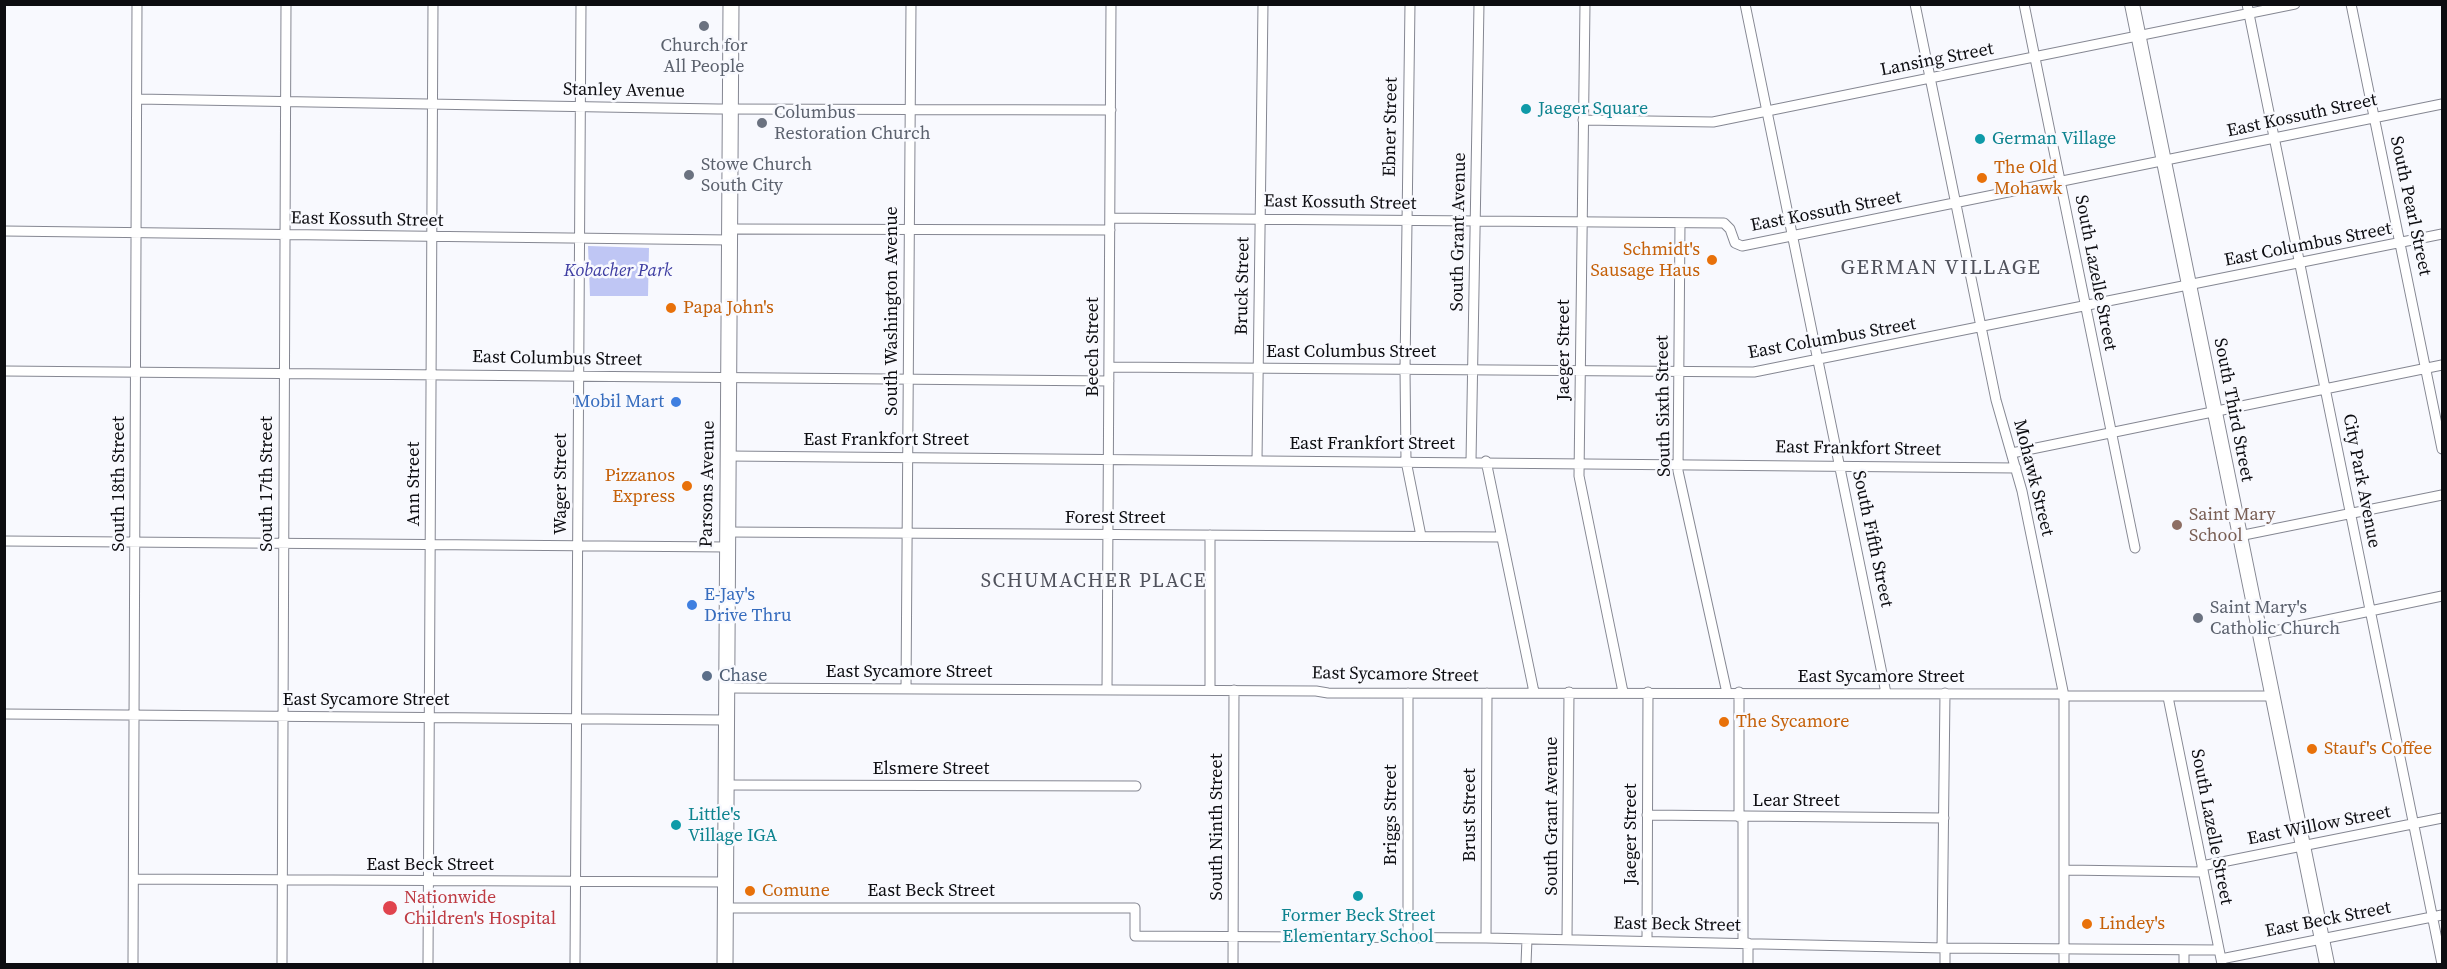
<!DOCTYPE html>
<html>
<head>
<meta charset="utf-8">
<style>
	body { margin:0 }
	#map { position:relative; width:2447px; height:969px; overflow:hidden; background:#f8f9fe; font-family:"Source Serif 4",serif }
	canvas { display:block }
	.frame { position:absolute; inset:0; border:6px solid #0d0d11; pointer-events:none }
</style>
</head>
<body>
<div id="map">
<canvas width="2447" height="969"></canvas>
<div class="frame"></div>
</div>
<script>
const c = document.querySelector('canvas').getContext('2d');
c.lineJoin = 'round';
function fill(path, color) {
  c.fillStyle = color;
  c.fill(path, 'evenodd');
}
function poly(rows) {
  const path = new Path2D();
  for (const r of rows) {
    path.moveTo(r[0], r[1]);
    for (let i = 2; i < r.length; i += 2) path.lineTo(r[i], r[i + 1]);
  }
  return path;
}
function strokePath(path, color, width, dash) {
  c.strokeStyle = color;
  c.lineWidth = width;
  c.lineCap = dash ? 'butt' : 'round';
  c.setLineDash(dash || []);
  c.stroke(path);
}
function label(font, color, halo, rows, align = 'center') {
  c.font = font + ' "Source Serif 4",serif';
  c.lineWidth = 5;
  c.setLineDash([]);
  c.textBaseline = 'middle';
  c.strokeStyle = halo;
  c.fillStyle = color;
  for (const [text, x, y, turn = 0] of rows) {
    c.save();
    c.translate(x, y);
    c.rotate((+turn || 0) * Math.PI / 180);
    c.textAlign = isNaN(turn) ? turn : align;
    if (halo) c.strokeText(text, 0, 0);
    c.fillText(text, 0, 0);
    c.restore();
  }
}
fill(poly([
	[588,246,649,248,648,296,590,296]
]), '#bfc6f4');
const street = poly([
	[1410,4,1405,369,1406,461,1421,536],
	[1585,4,1579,476,1623,692],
	[1745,4,1886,693],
	[1915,4,1996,400,2022,491,2064,696,2064,964],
	[2024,4,2135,548],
	[2247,4,2442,964],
	[2351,4,2442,449],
	[137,99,718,109,1111,110],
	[1583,120,1713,122,2295,4],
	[1110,218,1724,223,1730,229,1735,243,1742,246,2442,104],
	[1680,223,1678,471,1727,693],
	[730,229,1110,230],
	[4,231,730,240],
	[1109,367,1754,372,2442,234],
	[4,371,1109,381],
	[2012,453,2442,365],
	[728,456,2016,468],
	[1257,460,1263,4],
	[1471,461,1479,4],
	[1486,461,1534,692],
	[727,532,1502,537],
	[2239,536,2442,495],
	[4,541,727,547],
	[2260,634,2442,596],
	[727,688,1316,691,1328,693,2064,694],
	[906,689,911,4],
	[1107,690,1111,4],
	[1210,690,1210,535],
	[2064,696,2273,696],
	[2168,697,2222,964],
	[4,714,726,720],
	[726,785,1136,786],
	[1647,815,1944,818],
	[1739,817,1739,692],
	[2202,866,2442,818],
	[2065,870,2203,872],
	[134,879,726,882],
	[726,908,1135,908,1135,936,1486,938,1945,948,2219,950],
	[1408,937,1408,693],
	[1486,938,1487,693],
	[1567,939,1569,692],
	[1647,941,1648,692],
	[1743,942,1743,817],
	[1942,948,1945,693],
	[2221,959,2442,915],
	[133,964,137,4],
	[282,964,286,4],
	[428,964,433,4],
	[575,964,581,4],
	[1233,964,1234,690],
	[1526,964,1527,939],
	[1748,964,1748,943],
	[1945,964,1945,948],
	[2184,964,2184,950]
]);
const secondary = poly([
	[2132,4,2327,964]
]);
const primary = poly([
	[725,964,731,4]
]);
strokePath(street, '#858792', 11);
strokePath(secondary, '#858792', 16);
strokePath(primary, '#858792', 17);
strokePath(street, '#fff', 9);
strokePath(secondary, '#fff', 14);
strokePath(primary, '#fff', 15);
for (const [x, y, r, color] of [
	[704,26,6,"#6b7280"],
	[1526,109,6,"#0f9aa8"],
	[762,123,6,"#6b7280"],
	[1980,139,6,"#0f9aa8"],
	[689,175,6,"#6b7280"],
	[1982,178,6,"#e8710a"],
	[1712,260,6,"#e8710a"],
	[671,308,6,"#e8710a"],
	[676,402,6,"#3f7fe0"],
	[687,486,6,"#e8710a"],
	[2177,525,6,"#8d6e63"],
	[692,605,6,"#3f7fe0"],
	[2198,618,6,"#6b7280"],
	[707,676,6,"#5c6f8a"],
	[1724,722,6,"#e8710a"],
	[2312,749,6,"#e8710a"],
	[676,825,6,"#0f9aa8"],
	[750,891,6,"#e8710a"],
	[1358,896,6,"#0f9aa8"],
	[390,908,8,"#e0444e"],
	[2087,924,6,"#e8710a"]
]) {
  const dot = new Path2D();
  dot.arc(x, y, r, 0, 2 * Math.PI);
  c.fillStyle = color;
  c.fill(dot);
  strokePath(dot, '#f8f9fe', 2);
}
label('18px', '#5b616d', '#f8f9fe', [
	["Church for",704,46,"center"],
	["All People",704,67,"center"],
	["Columbus",774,113],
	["Restoration Church",774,134],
	["Stowe Church",701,165],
	["South City",701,186],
	["Saint Mary's",2210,608],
	["Catholic Church",2210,629]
], 'left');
label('18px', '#0d0d11', '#f8f9fe', [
	["Lansing Street",1937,60,-11],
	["Stanley Avenue",624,91,1],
	["East Kossuth Street",2302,116,-12],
	["Ebner Street",1391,127,-89],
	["East Kossuth Street",1340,203,1],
	["South Pearl Street",2410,206,78],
	["East Kossuth Street",1826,212,-11],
	["East Kossuth Street",367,220,1],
	["South Grant Avenue",1459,232,-89],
	["East Columbus Street",2308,245,-11],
	["South Lazelle Street",2095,273,79],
	["Bruck Street",1243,286,-89],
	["South Washington Avenue",892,311,-90],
	["East Columbus Street",1832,339,-10],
	["Beech Street",1093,347,-90],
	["Jaeger Street",1564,350,-90],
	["East Columbus Street",1351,352],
	["East Columbus Street",557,359,1],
	["South Sixth Street",1664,406,-91],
	["South Third Street",2233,410,79],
	["East Frankfort Street",886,440],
	["East Frankfort Street",1372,444],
	["East Frankfort Street",1858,449,1],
	["Mohawk Street",2033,478,76],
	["City Park Avenue",2361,481,79],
	["South 18th Street",119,484,-90],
	["South 17th Street",267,484,-90],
	["Ann Street",414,484,-90],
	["Wager Street",561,484,-90],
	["Parsons Avenue",708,484,-89],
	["Forest Street",1115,518],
	["South Fifth Street",1872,539,78],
	["East Sycamore Street",909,672],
	["East Sycamore Street",1395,675,1],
	["East Sycamore Street",1881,677],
	["East Sycamore Street",366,700],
	["Elsmere Street",931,769],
	["Lear Street",1796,801],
	["Briggs Street",1391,815,-90],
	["Brust Street",1470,815,-90],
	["South Grant Avenue",1552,816,-90],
	["East Willow Street",2319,826,-11],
	["South Ninth Street",1217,827,-90],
	["South Lazelle Street",2211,827,79],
	["Jaeger Street",1631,834,-90],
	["East Beck Street",430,865],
	["East Beck Street",931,891],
	["East Beck Street",2328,920,-11],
	["East Beck Street",1677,925,1]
]);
label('18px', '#0d838f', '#f8f9fe', [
	["Jaeger Square",1538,109],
	["German Village",1992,139],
	["Little's",688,815],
	["Village IGA",688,836],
	["Former Beck Street",1358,916,"center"],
	["Elementary School",1358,937,"center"]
], 'left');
label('18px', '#c56008', '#f8f9fe', [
	["The Old",1994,168],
	["Mohawk",1994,189],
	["Schmidt's",1700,250,"right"],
	["Sausage Haus",1700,271,"right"],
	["Papa John's",683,308],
	["Pizzanos",675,476,"right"],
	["Express",675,497,"right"],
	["The Sycamore",1736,722],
	["Stauf's Coffee",2324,749],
	["Comune",762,891],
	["Lindey's",2099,924]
], 'left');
label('italic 18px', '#3d3ca1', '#f8f9fe', [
	["Kobacher Park",618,271]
]);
label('18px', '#366cbe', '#f8f9fe', [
	["Mobil Mart",664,402],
	["E-Jay's",704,595,"left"],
	["Drive Thru",704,616,"left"]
], 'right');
label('18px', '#785e54', '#f8f9fe', [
	["Saint Mary",2189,515],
	["School",2189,536]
], 'left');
label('18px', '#4e5e75', '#f8f9fe', [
	["Chase",719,676]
], 'left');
label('18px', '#be3a42', '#f8f9fe', [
	["Nationwide",404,898],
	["Children's Hospital",404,919]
], 'left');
c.letterSpacing = '1.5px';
label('20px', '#50525c', '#f8f9fe', [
	["SCHUMACHER PLACE",1094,582]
]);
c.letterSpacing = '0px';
c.letterSpacing = '1.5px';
label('21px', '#50525c', '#f8f9fe', [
	["GERMAN VILLAGE",1941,269]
]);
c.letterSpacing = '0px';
</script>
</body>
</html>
